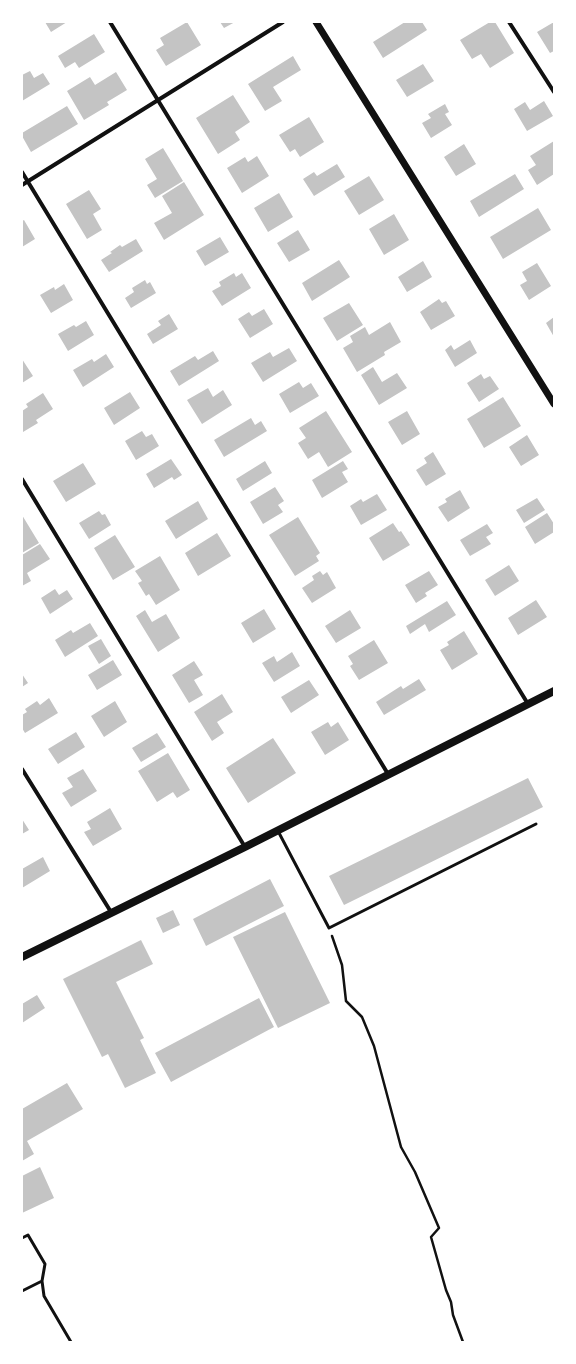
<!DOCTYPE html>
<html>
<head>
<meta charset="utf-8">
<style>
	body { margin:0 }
	#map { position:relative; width:576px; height:1364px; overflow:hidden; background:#fff; font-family:"Alegreya Sans",sans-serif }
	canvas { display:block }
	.frame { position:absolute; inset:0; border:23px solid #fff; pointer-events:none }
</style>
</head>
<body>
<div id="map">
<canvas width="576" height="1364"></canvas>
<div class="frame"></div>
</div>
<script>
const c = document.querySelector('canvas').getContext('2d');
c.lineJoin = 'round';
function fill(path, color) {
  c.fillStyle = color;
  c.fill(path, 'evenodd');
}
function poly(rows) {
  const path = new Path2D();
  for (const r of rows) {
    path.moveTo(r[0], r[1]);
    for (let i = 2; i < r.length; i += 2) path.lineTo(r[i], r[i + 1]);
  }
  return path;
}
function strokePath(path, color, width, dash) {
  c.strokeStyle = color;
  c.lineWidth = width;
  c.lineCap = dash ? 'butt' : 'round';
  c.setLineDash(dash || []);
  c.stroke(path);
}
fill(poly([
	[45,22,67,22,51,32],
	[187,22,201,45,166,66,156,50,164,45,160,38],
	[220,22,235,22,224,28],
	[405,22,422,22,427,30,383,58,373,42],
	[490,22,495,22,514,53,490,68,481,54,472,59,460,40],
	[554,22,554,51,550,53,537,32],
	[94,34,105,52,79,68,75,62,65,68,58,56],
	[293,56,301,70,273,87,282,101,265,111,248,84],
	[423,64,434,81,407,97,396,80],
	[30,71,34,78,43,73,50,84,22,101,22,75],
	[116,72,127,90,107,102,109,105,84,120,67,91,90,77,95,85],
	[233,95,250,122,235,132,240,140,218,154,196,118],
	[544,101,553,116,527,131,514,109,525,102,530,110],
	[445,104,449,112,445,114,452,125,431,138,422,123,431,118,428,114],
	[67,106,78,124,31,152,22,136,22,133],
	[309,117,324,142,300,157,295,149,290,152,279,135],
	[554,141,554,174,537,185,528,170,536,165,530,156],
	[464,144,476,164,456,176,444,157],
	[163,148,183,181,155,198,147,185,157,179,145,159],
	[257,156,269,176,242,193,227,168,245,157,248,162],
	[337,164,345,177,314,196,303,179,314,172,317,176],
	[515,174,524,189,479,217,470,201],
	[369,176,384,200,359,215,344,191],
	[184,182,204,215,164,240,154,223,172,213,162,196],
	[89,190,101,209,93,214,102,230,87,239,66,204],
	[279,193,293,217,268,232,254,208],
	[538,208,551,230,503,259,490,237],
	[394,214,409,240,384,255,369,229],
	[24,220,35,239,22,247,22,221],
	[298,230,310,250,289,262,277,243],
	[220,237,229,252,205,266,196,251],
	[136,239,143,251,109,272,101,260,112,253,110,252,120,245,122,247],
	[339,260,350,277,312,301,302,283],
	[423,261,432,277,407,292,398,277],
	[537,263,551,286,529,300,520,285,527,281,522,272],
	[234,273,236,277,242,273,251,288,222,306,212,291,221,286,219,282],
	[145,280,147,284,150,282,156,293,131,308,125,298,134,292,132,288],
	[64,284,73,300,51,313,40,295,54,287,55,290],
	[439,299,442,303,446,301,455,316,431,330,420,312],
	[349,303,363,325,337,341,323,318],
	[264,309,273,324,250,338,238,319,249,312,252,316],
	[169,314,178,329,153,344,147,334,161,325,158,321],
	[554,317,554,337,546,323],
	[86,321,94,335,68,351,58,334,74,325,76,327],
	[390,322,401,342,384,352,385,355,357,372,343,348,353,342,350,336,365,327,369,335],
	[470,340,477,353,455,367,445,350,451,345,454,350],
	[289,348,297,361,263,382,251,363,270,352,273,357],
	[213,351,219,361,179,386,170,371,195,356,198,360],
	[106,354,114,367,83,387,73,370,92,359,94,362],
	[22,359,33,376,22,383],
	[373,367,382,382,397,373,407,388,379,405,361,375],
	[481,374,484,379,490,376,499,389,479,402,467,383],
	[299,382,303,388,311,383,319,396,290,413,279,394],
	[208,388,213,397,223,390,232,405,202,424,187,400],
	[130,392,140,408,114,425,104,408],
	[43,393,53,409,36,420,38,423,23,432,22,430,22,411,28,407,26,404],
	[503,397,521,426,484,448,467,419],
	[326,411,352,452,328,467,319,452,308,459,298,443,306,438,299,428],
	[407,411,420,434,402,445,388,422],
	[251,418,255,425,261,421,267,431,224,457,214,440],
	[142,431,146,437,152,434,159,446,136,460,125,441],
	[527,435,539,455,521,466,509,447],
	[433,452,446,474,426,486,416,470,427,463,424,458],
	[171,459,182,475,174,480,172,477,154,488,146,474],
	[265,461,272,473,243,491,236,479],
	[343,461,348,469,342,472,348,482,322,498,312,480],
	[83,463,96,484,66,502,53,481],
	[275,487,284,501,278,505,283,512,263,524,250,502],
	[460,490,470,508,448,522,438,507,447,502,445,499],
	[377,494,387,510,361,525,350,506,361,499,363,502],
	[537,498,545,510,524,523,516,510],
	[198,501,208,519,176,539,165,521],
	[99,511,102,515,105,514,111,525,89,539,79,523],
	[547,513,554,524,554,532,535,544,525,527],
	[22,515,39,543,22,553],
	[298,517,320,553,316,556,319,561,295,576,269,535],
	[393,523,399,532,401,531,410,545,383,561,369,538],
	[487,524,493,533,486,537,491,544,470,556,460,540],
	[217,533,231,556,198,576,185,553],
	[115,535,135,567,113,580,94,548],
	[40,544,50,559,27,573,31,581,22,586,22,555],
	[160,556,180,590,156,605,149,594,146,596,138,583,142,581,135,571],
	[509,565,519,581,495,596,485,580],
	[320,571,323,575,327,572,336,588,312,603,302,588,314,580,312,576],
	[429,571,438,585,425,593,427,596,416,603,405,585],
	[55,589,59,595,67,590,73,599,50,614,41,598],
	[536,600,547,617,518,635,508,618],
	[447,601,456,615,429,632,425,624,410,634,406,626],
	[264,609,276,629,253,643,241,623],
	[145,610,152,622,166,614,180,638,158,652,136,616],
	[350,610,361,628,336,643,325,626],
	[90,623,98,636,65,657,55,640,71,630,73,633],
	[464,631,478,654,452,670,440,650,449,645,447,642],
	[101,639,111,656,99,664,88,646],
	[374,640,388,663,359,680,350,666,353,664,348,656],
	[292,652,300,666,274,682,262,663,274,656,277,662],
	[113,660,122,675,97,690,88,675],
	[194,661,203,675,194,680,203,695,189,703,172,675],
	[22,674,28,683,22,687],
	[419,679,426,690,384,715,376,702,401,686,403,689],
	[309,680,319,695,291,713,281,697],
	[222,694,233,712,217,722,224,733,212,741,194,712],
	[49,698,58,713,25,733,22,728,22,715,27,712,25,709,37,701,40,705],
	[115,701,127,722,104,737,91,716],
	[328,722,331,727,338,722,349,740,325,755,311,732],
	[76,732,85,747,58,764,48,749],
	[157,733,166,747,141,762,132,748],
	[273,738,296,773,248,803,226,768],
	[168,753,190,790,177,798,173,792,157,802,138,771],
	[83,769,97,791,71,807,62,793,73,787,67,778],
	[528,778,543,807,344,905,329,876],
	[110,808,122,829,93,846,84,832,91,829,87,822],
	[22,819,29,830,22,834],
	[43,857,50,871,22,888,22,869],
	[270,879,284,906,206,946,193,919],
	[173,910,180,925,163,933,156,918],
	[285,912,330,1003,278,1028,233,937],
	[141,940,153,964,116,982,144,1038,140,1040,156,1073,125,1088,108,1054,102,1057,63,979],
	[37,995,45,1008,22,1023,22,1004],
	[259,998,274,1027,171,1082,155,1053],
	[67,1083,83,1109,27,1141,34,1154,22,1161,22,1109],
	[40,1167,54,1198,22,1213,22,1176]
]), '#c4c4c4');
strokePath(poly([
	[332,936,342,965,346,1001,362,1017,374,1046,401,1147,415,1172,439,1228,431,1237,446,1290,451,1302,453,1315,463,1342]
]), '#111', 2.5);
strokePath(poly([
	[278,831,329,928,536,824],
	[22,1238,28,1235,45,1264,42,1281,22,1291],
	[42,1281,44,1296,71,1342]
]), '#111', 3);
strokePath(poly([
	[110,22,528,704],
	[509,22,554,92],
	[22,172,388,774],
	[22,185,283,22],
	[22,479,245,847],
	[22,769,111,912]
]), '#111', 4);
strokePath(poly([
	[316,22,554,404]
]), '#111', 7);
strokePath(poly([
	[22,957,245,847,554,691]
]), '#111', 8);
</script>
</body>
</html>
